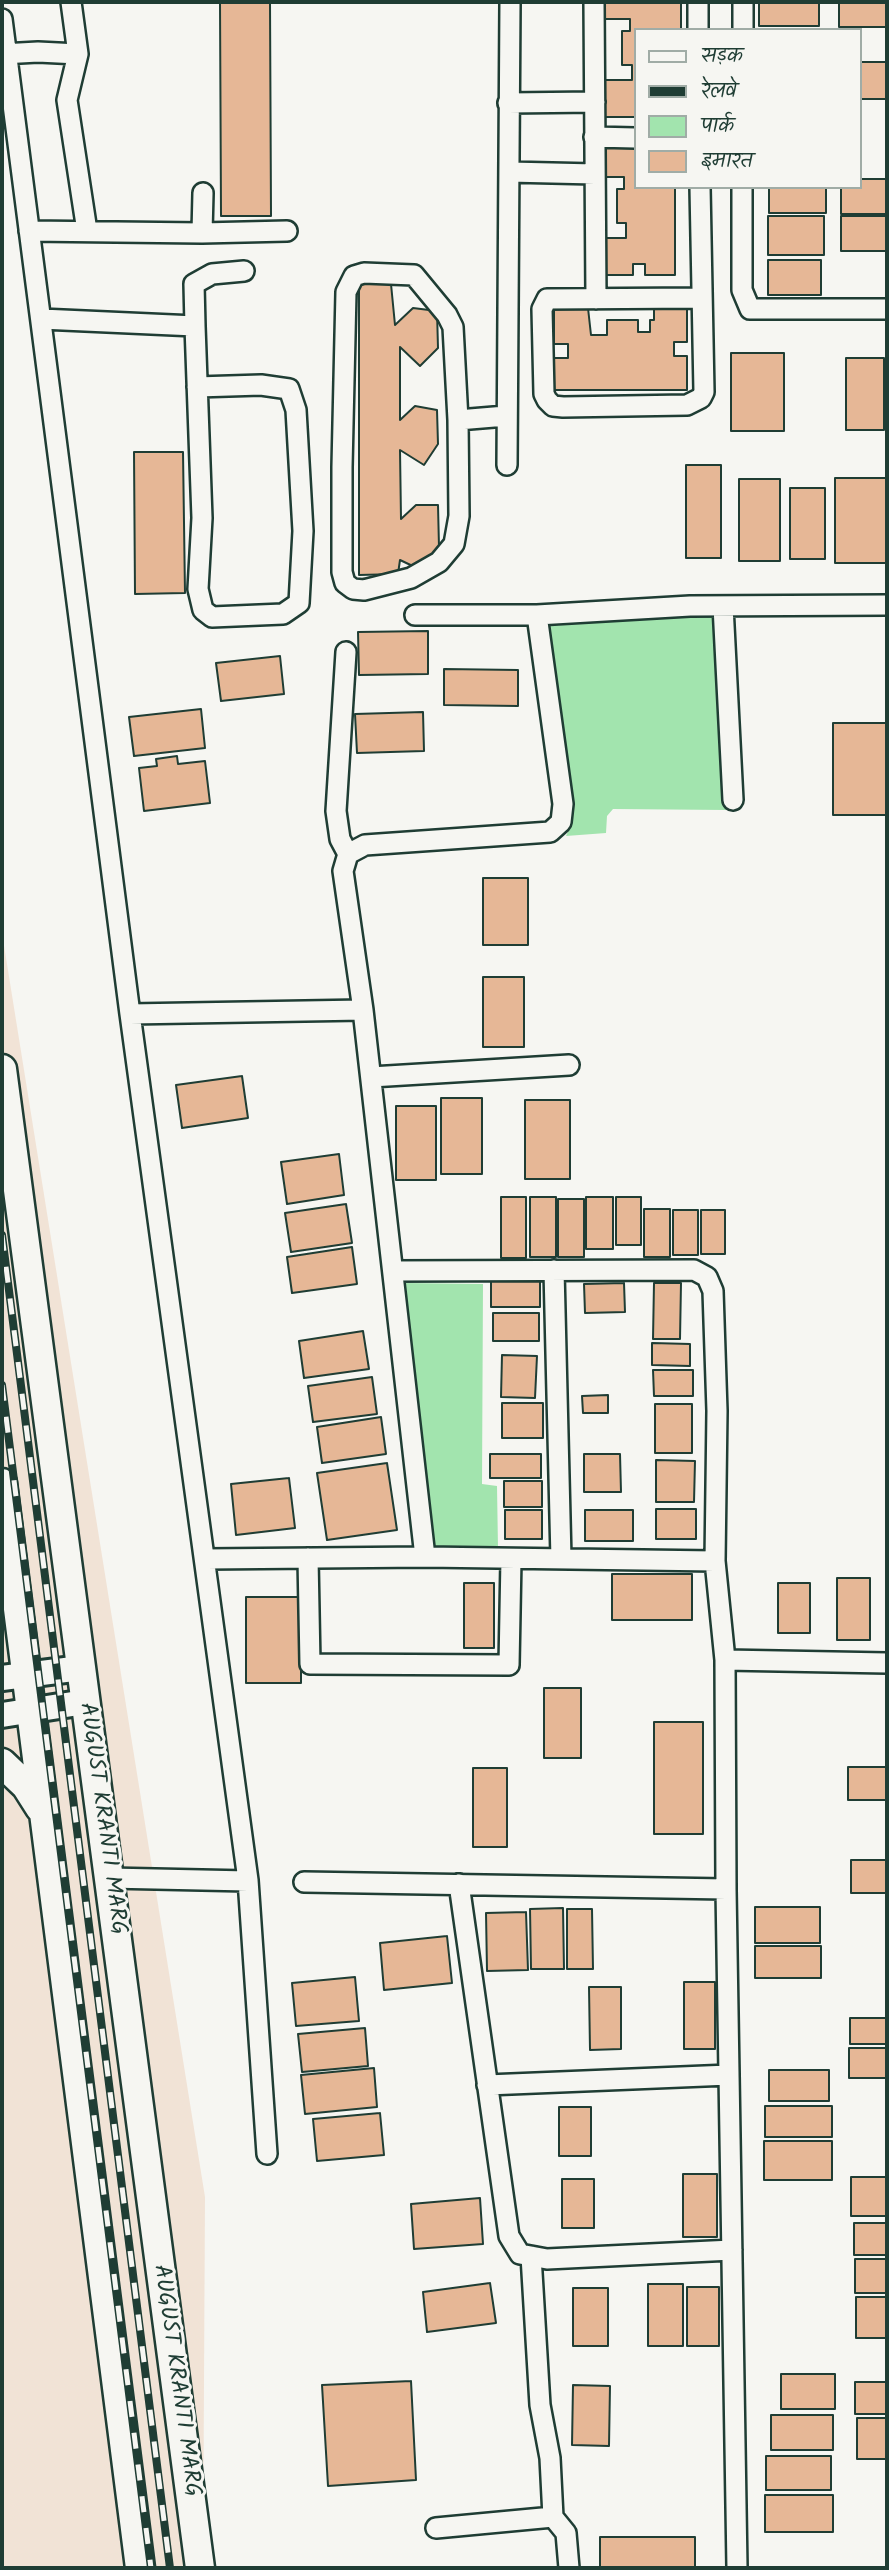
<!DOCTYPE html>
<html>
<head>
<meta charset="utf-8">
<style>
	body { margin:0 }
	#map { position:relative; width:889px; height:2570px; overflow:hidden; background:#f6f6f2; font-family:Kalam,"Playpen Sans Deva",sans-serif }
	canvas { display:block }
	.frame { position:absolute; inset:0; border:4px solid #1f3d34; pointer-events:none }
	.legend { position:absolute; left:634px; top:28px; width:228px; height:161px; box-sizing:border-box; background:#f6f6f2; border:2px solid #a0aca6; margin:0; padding:9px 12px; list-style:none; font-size:21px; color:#1f3d34 }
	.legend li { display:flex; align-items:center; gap:14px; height:35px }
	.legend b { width:35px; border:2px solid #a0aca6 }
</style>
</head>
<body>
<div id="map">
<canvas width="889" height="2570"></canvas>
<div class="frame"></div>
<ul class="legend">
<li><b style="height:9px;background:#f6f6f2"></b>सड़क</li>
<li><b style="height:9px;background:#1f3d34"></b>रेलवे</li>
<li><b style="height:19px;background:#a2e4ae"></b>पार्क</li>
<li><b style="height:19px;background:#e6b796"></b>इमारत</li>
</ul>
</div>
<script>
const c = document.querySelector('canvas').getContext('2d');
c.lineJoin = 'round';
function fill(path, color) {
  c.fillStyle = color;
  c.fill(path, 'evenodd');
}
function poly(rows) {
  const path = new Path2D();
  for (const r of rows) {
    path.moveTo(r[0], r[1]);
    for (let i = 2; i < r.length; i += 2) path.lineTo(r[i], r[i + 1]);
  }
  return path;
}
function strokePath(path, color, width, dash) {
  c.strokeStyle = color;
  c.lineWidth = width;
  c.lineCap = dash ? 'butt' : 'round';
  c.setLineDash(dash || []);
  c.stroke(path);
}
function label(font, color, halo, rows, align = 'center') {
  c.font = font + ' Kalam,sans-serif';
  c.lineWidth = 6;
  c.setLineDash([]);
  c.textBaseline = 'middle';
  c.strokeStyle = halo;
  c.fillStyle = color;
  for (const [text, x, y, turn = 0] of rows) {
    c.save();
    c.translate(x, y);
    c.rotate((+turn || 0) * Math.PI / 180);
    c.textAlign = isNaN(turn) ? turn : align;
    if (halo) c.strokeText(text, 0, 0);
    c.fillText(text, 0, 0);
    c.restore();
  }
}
fill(poly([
	[2,933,205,2197,203,2568,2,2568]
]), '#f1e3d6');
fill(poly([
	[717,613,727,810,613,809,607,816,606,833,566,836,571,825,573,803,546,621],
	[404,1283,483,1284,482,1484,497,1486,498,1549,433,1548]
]), '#a2e4ae');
const building = poly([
	[220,2,270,2,271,216,221,216,220,2],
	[604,2,681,2,681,30,635,30,635,117,604,117,604,80,632,80,632,65,622,65,622,31,630,31,630,19,604,19,604,2],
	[759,2,819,2,819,26,759,26,759,2],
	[839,2,887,2,887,27,839,27,839,2],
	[859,62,887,62,887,99,859,99,859,62],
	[599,144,635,144,635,187,675,187,675,275,645,275,645,264,633,264,633,275,599,275,599,238,626,238,626,223,617,223,617,189,624,189,624,177,599,177,599,144],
	[859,179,887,179,887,214,841,214,841,187,859,187,859,179],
	[769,187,826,187,826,213,769,213,769,187],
	[768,216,824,216,824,255,768,255,768,216],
	[841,216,887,216,887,251,841,251,841,216],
	[768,260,821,260,821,295,768,295,768,260],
	[359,284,391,284,395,325,413,308,437,311,438,348,420,366,400,347,400,420,415,406,437,410,438,444,424,465,400,450,401,519,416,505,438,505,439,547,419,569,400,560,398,574,359,575,359,284],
	[554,308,588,308,591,335,607,335,607,320,638,320,638,332,650,332,650,320,654,320,654,308,687,308,687,342,674,342,674,356,687,356,687,390,554,390,554,358,568,358,568,344,554,344,554,308],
	[731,353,784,353,784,431,731,431,731,353],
	[846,358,884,358,884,430,846,430,846,358],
	[134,452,183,452,185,593,135,594,134,452],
	[686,465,721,465,721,558,686,558,686,465],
	[835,478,887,478,887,563,835,563,835,478],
	[739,479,780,479,780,561,739,561,739,479],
	[790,488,825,488,825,559,790,559,790,488],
	[428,631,428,674,359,675,358,632,428,631],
	[280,656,284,694,221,701,216,663,280,656],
	[444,669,518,670,518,706,444,705,444,669],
	[201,709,205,748,134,756,129,717,201,709],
	[423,712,424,751,357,753,355,714,423,712],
	[833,723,887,723,887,815,833,815,833,723],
	[177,756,178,764,205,761,210,803,144,811,139,768,157,766,156,759,177,756],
	[483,878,528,878,528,945,483,945,483,878],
	[483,977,524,977,524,1047,483,1047,483,977],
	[242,1076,248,1118,182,1128,176,1085,242,1076],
	[441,1098,482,1098,482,1174,441,1174,441,1098],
	[525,1100,570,1100,570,1179,525,1179,525,1100],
	[396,1106,436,1106,436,1180,396,1180,396,1106],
	[339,1154,344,1195,287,1204,281,1162,339,1154],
	[501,1197,526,1197,526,1258,501,1258,501,1197],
	[530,1197,556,1197,556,1257,530,1257,530,1197],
	[586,1197,613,1197,613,1249,586,1249,586,1197],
	[616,1197,641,1197,641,1245,616,1245,616,1197],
	[558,1199,584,1199,584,1257,558,1257,558,1199],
	[346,1204,352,1243,291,1252,285,1213,346,1204],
	[644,1209,670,1209,670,1257,644,1257,644,1209],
	[673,1210,698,1210,698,1255,673,1255,673,1210],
	[701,1210,725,1210,725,1254,701,1254,701,1210],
	[352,1247,357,1284,292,1293,287,1257,352,1247],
	[491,1281,540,1281,540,1307,491,1307,491,1281],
	[624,1283,625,1312,585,1313,584,1284,624,1283],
	[654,1283,681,1283,680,1339,653,1339,654,1283],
	[493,1313,539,1313,539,1341,493,1341,493,1313],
	[363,1331,369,1369,304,1378,299,1341,363,1331],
	[652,1343,690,1344,690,1366,652,1365,652,1343],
	[502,1355,537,1356,535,1398,501,1397,502,1355],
	[653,1370,693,1370,693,1396,654,1396,653,1370],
	[372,1377,377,1414,313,1422,308,1386,372,1377],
	[608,1395,608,1413,583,1413,582,1396,608,1395],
	[502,1403,543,1403,543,1438,502,1438,502,1403],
	[655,1404,692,1404,692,1453,655,1453,655,1404],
	[381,1417,386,1454,322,1463,317,1427,381,1417],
	[490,1454,541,1454,541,1478,490,1478,490,1454],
	[584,1454,620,1454,621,1492,584,1492,584,1454],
	[656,1460,695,1461,694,1502,656,1502,656,1460],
	[387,1463,397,1530,327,1540,317,1473,387,1463],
	[289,1478,295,1528,236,1535,231,1484,289,1478],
	[504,1481,542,1481,542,1507,504,1507,504,1481],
	[656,1509,696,1509,696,1539,656,1539,656,1509],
	[505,1510,542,1510,542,1539,505,1539,505,1510],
	[585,1510,633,1510,633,1541,585,1541,585,1510],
	[612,1574,692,1574,692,1620,612,1620,612,1574],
	[837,1578,870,1578,870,1640,837,1640,837,1578],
	[464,1583,494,1583,494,1648,464,1648,464,1583],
	[778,1583,810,1583,810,1633,778,1633,778,1583],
	[246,1597,301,1597,301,1683,246,1683,246,1597],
	[544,1688,581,1688,581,1758,544,1758,544,1688],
	[654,1722,703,1722,703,1834,654,1834,654,1722],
	[848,1767,887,1767,887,1800,848,1800,848,1767],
	[473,1768,507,1768,507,1847,473,1847,473,1768],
	[851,1860,887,1860,887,1893,851,1893,851,1860],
	[755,1907,820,1907,820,1943,755,1943,755,1907],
	[563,1908,564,1969,531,1969,530,1909,563,1908],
	[567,1909,592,1909,593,1969,567,1969,567,1909],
	[526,1912,528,1970,487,1971,486,1913,526,1912],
	[447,1936,452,1983,384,1990,380,1943,447,1936],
	[755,1946,821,1946,821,1978,755,1978,755,1946],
	[355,1977,359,2021,296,2026,292,1983,355,1977],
	[684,1982,715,1982,715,2049,684,2049,684,1982],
	[589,1987,621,1987,621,2049,590,2050,589,1987],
	[850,2018,887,2018,887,2044,850,2044,850,2018],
	[365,2028,368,2066,302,2072,298,2034,365,2028],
	[849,2048,887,2048,887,2078,849,2078,849,2048],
	[374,2068,377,2107,305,2114,301,2075,374,2068],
	[769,2070,829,2070,829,2101,769,2101,769,2070],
	[765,2106,832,2106,832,2137,765,2137,765,2106],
	[559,2107,591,2107,591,2156,559,2156,559,2107],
	[380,2113,384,2155,317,2161,313,2119,380,2113],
	[764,2141,832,2141,832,2180,764,2180,764,2141],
	[683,2174,717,2174,717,2237,683,2237,683,2174],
	[851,2177,887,2177,887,2216,851,2216,851,2177],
	[562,2179,594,2179,594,2228,562,2228,562,2179],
	[480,2198,483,2244,414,2249,411,2204,480,2198],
	[854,2223,887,2223,887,2255,854,2255,854,2223],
	[855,2259,887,2259,887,2293,855,2293,855,2259],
	[490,2283,496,2323,427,2332,423,2292,490,2283],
	[648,2284,683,2284,683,2346,648,2346,648,2284],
	[687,2287,719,2287,719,2346,687,2346,687,2287],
	[573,2288,608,2288,608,2346,573,2346,573,2288],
	[856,2297,887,2297,887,2338,856,2338,856,2297],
	[781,2374,835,2374,835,2409,781,2409,781,2374],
	[411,2381,416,2480,328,2486,322,2385,411,2381],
	[855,2382,887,2382,887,2414,855,2414,855,2382],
	[573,2385,610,2386,609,2446,572,2445,573,2385],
	[771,2415,833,2415,833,2450,771,2450,771,2415],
	[857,2418,887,2418,887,2459,857,2459,857,2418],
	[766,2456,831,2456,831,2490,766,2490,766,2456],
	[765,2495,833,2495,833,2532,765,2532,765,2495],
	[600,2537,695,2537,695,2568,600,2568,600,2537]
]);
fill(building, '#e6b796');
strokePath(building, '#1f3d34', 2);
const minor = poly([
	[594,2,596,299],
	[698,2,698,30],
	[2,19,130,1014,248,1880,267,2154],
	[743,30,743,2],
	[2,54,38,52,78,54,71,2],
	[78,54,67,100,87,231],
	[508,103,595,102],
	[594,137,635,138],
	[509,172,595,174],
	[700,187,704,392,701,398,687,405,563,407,553,406,547,400,544,394,542,309,547,299,701,298],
	[742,187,742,290,750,309,887,309],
	[29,231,202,233,203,193],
	[202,233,287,231],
	[41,319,195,326,194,284,212,274,244,271],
	[195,326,202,518,198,589,203,610,212,617,283,614,299,603,303,531,296,410,289,389,261,385,197,387],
	[458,420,453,327,447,315,414,275,364,273,354,276,346,292,342,467,342,572,345,583,353,589,364,590,411,578,439,562,454,544,459,516,458,420,506,416],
	[507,465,510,2],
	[723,606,733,800],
	[415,615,537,615,690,606,887,605],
	[346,652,336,811,340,839,348,854],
	[130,1014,363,1010],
	[371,1077,569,1065],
	[554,1270,561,1559],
	[393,1271,694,1270,707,1277,713,1291,717,1411,715,1561,725,1660,726,1889,737,2568],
	[425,1557,363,1010,343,871,348,854,365,845,550,832,561,822,563,804,537,615],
	[308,1558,310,1664,509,1665,511,1559],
	[206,1559,425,1557,715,1561],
	[725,1660,887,1663],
	[109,1878,248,1881],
	[304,1882,726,1889],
	[459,1884,509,2236,520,2254,547,2259,732,2250],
	[487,2085,729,2075],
	[531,2256,540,2405,550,2458,553,2517,566,2533,569,2568],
	[436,2528,553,2517]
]);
const tertiary = poly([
	[2,1678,81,1668],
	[2,1715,85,1702]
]);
const secondary = poly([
	[2,1069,200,2568],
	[2,1483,140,2568],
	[2,1763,26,1786,40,1808]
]);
strokePath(minor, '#1f3d34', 24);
strokePath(tertiary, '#1f3d34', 30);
strokePath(secondary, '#1f3d34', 33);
strokePath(minor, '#f6f6f2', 19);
strokePath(tertiary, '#f6f6f2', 24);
strokePath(secondary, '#f6f6f2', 28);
const rail = poly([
	[2,1235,170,2568],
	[2,1385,151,2568]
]);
strokePath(rail, '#1f3d34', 8);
strokePath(rail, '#f6f6f2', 5, [16]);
label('23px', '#1f3d34', '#f6f6f2', [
	["AUGUST KRANTI MARG",101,1819,82],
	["AUGUST KRANTI MARG",175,2381,82]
]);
</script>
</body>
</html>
